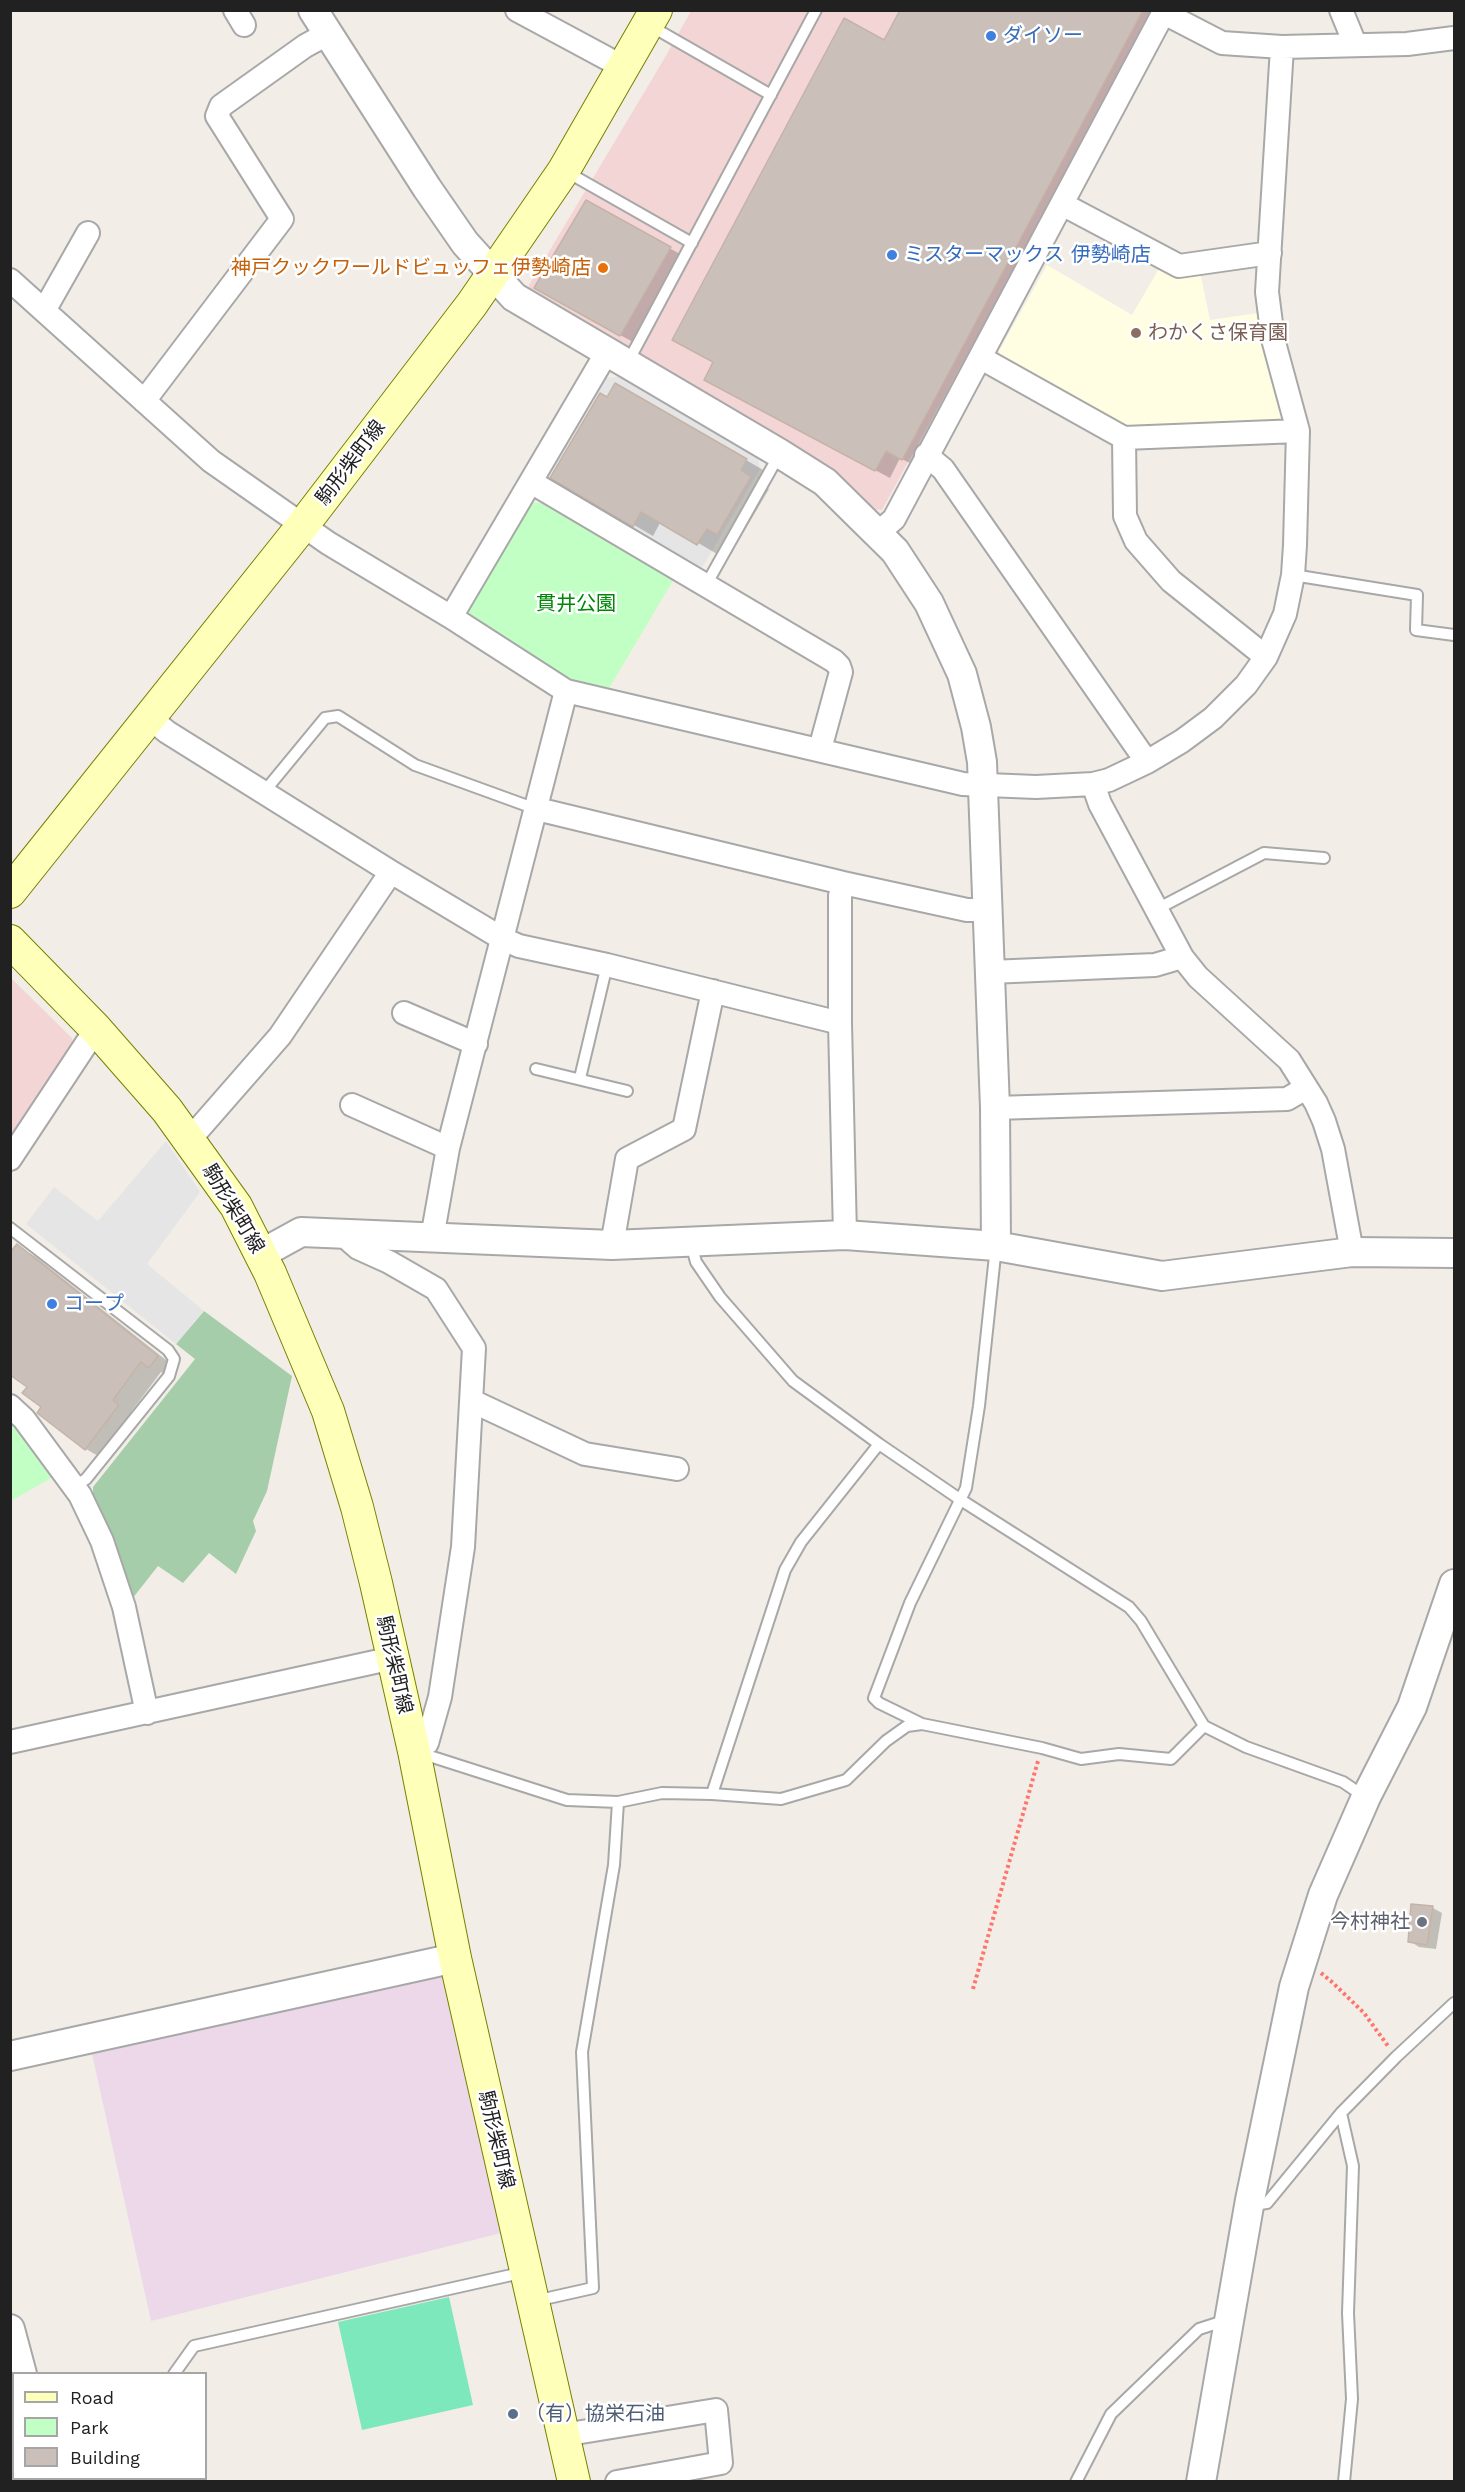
<!DOCTYPE html>
<html>
<head>
<meta charset="utf-8">
<style>
	body { margin:0 }
	#map { position:relative; width:1465px; height:2492px; overflow:hidden; background:#f2eee7; font-family:"Work Sans",sans-serif }
	canvas { display:block }
	.frame { position:absolute; inset:0; border:12px solid #212121; pointer-events:none }
	.legend { position:absolute; left:12px; top:2372px; width:195px; height:108px; box-sizing:border-box; background:#fff; border:2px solid #a6a6a6; margin:0; padding:8px 10px; list-style:none; font-size:18px; color:#212121 }
	.legend li { display:flex; align-items:center; gap:12px; height:30px }
	.legend b { width:30px; border:2px solid #a6a6a6 }
</style>
</head>
<body>
<div id="map">
<canvas width="1465" height="2492"></canvas>
<div class="frame"></div>
<ul class="legend">
<li><b style="height:8px;background:#feffb8"></b>Road</li>
<li><b style="height:16px;background:#c1ffc4"></b>Park</li>
<li><b style="height:16px;background:#cbc0b9"></b>Building</li>
</ul>
</div>
<script>
const c = document.querySelector('canvas').getContext('2d');
c.lineJoin = 'round';
function fill(path, color) {
  c.fillStyle = color;
  c.fill(path, 'evenodd');
}
function poly(rows) {
  const path = new Path2D();
  for (const r of rows) {
    path.moveTo(r[0], r[1]);
    for (let i = 2; i < r.length; i += 2) path.lineTo(r[i], r[i + 1]);
  }
  return path;
}
function strokePath(path, color, width, dash) {
  c.strokeStyle = color;
  c.lineWidth = width;
  c.lineCap = dash ? 'butt' : 'round';
  c.setLineDash(dash || []);
  c.stroke(path);
}
function label(font, color, halo, rows, align = 'center') {
  c.font = font + ' "Work Sans","Noto Sans JP",sans-serif';
  c.lineWidth = 5;
  c.setLineDash([]);
  c.textBaseline = 'middle';
  c.strokeStyle = halo;
  c.fillStyle = color;
  for (const [text, x, y, turn = 0] of rows) {
    c.save();
    c.translate(x, y);
    c.rotate((+turn || 0) * Math.PI / 180);
    c.textAlign = isNaN(turn) ? turn : align;
    if (halo) c.strokeText(text, 0, 0);
    c.fillText(text, 0, 0);
    c.restore();
  }
}
fill(poly([
	[691,11,1150,11,1027,245,882,510,871,509,529,294,529,285,664,59],
	[10,977,72,1038,73,1046,11,1143]
]), '#f4d5d5');
fill(poly([
	[444,1975,501,2233,151,2321,92,2054]
]), '#ecd8e9');
fill(poly([
	[1047,265,1132,315,1161,265,1200,272,1210,320,1258,313,1283,420,1280,425,1127,428,1001,360,999,351]
]), '#fffee3');
fill(poly([
	[204,1311,292,1376,267,1491,253,1521,256,1531,236,1574,209,1553,183,1583,158,1566,132,1599,116,1550,93,1494,93,1487,195,1359,176,1344]
]), '#a5cdaa');
fill(poly([
	[532,503,542,503,674,579,608,690,568,681,470,620,469,610],
	[10,1415,58,1474,11,1501,10,1501]
]), '#c1ffc4');
fill(poly([
	[449,2297,473,2405,362,2430,338,2322]
]), '#7de8bb');
fill(poly([
	[622,376,758,457,760,469,703,566,693,570,549,487,547,477,606,378],
	[166,1141,200,1192,147,1264,204,1311,176,1344,26,1224,54,1187,98,1221]
]), '#e5e5e5');
fill(poly([
	[901,10,1161,10,917,467,900,458,890,478,720,387],
	[586,202,689,259,640,346,536,288],
	[616,385,765,471,759,482,769,489,736,545,727,539,717,554,661,521,653,536,552,477],
	[17,1246,36,1257,176,1368,169,1377,161,1372,131,1412,137,1417,105,1460,86,1449,43,1407,29,1387],
	[1412,1906,1433,1908,1442,1913,1436,1949,1419,1947,1410,1941]
]), '#0003');
const building = poly([
	[900,10,1143,10,902,460,886,451,875,471,704,380,713,362,672,340,844,18,884,40,900,10],
	[586,200,671,247,620,336,534,288,586,200],
	[615,383,747,459,741,470,751,477,717,535,707,529,697,545,641,512,633,527,550,478,600,393,607,397,615,383],
	[17,1244,158,1356,149,1368,141,1362,113,1400,119,1405,85,1450,37,1413,41,1407,22,1393,27,1387,10,1375,10,1252,17,1244],
	[1411,1904,1433,1906,1427,1945,1408,1942,1411,1904]
]);
fill(building, '#cbc0b9');
strokePath(building, '#c5b3a7', 1.5);
const service = poly([
	[649,25,771,95],
	[567,172,692,243],
	[628,362,816,10],
	[1293,575,1417,595,1416,630,1454,635],
	[706,585,779,455],
	[264,792,325,718,338,716,415,765,536,809],
	[1157,909,1264,853,1324,858],
	[536,1069,627,1091],
	[580,1078,607,965],
	[10,1228,168,1350,174,1359,169,1376,86,1479,74,1487],
	[691,1243,696,1262,720,1297,793,1381,879,1444,961,1500,1129,1607,1141,1621,1204,1726,1246,1747,1343,1782,1365,1797],
	[996,1246,979,1406,966,1488,910,1603,874,1698,879,1703,922,1724,1042,1748,1081,1759,1119,1754,1171,1759,1204,1726],
	[417,1752,567,1800,618,1802,662,1793,712,1794,781,1799,846,1780,886,1741,907,1726,922,1724],
	[712,1794,785,1570,801,1542,879,1444],
	[1341,2113,1353,2166,1348,2313,1352,2399,1344,2482],
	[1252,2205,1267,2203,1341,2113,1396,2057,1454,2003],
	[535,2301,593,2288,582,2052,614,1865,618,1802],
	[174,2374,194,2346,525,2272],
	[1076,2482,1111,2414,1199,2329,1227,2320]
]);
const minor = poly([
	[235,10,244,25],
	[517,10,623,67],
	[1341,10,1355,44],
	[1164,13,1222,43,1282,47,1407,44,1454,38],
	[1062,204,1179,266,1270,253],
	[10,280,211,461,328,543,451,617,566,691,963,784,1036,787,1093,784,1109,780,1147,762,1182,741,1213,718,1246,685,1266,657,1285,614,1293,575,1295,545,1298,431,1273,339,1267,292,1282,47],
	[45,309,88,233],
	[981,358,1124,438,1125,516,1136,541,1171,581,1266,657],
	[144,401,282,219,217,116,221,106,305,46,327,34],
	[1124,438,1298,431],
	[926,455,943,469,1147,762],
	[531,482,834,661,839,666,841,672,820,749],
	[878,533,894,519,1165,10],
	[451,617,607,352],
	[150,718,167,732,391,872,503,939,519,946,607,965,840,1023],
	[1093,784,1100,804,1182,957,1198,977,1289,1060,1316,1103,1324,1121,1333,1149,1352,1252],
	[537,809,843,883,967,910,988,910],
	[843,883,840,896,840,1023,845,1235],
	[990,972,1155,965,1182,957],
	[404,1013,476,1044],
	[352,1105,448,1148],
	[995,1108,1287,1099,1306,1088],
	[190,1139,280,1036,391,872],
	[10,1159,96,1029],
	[342,1234,358,1248,389,1262,436,1289,474,1348,463,1547,440,1697,427,1743,414,1751],
	[432,1238,448,1148,566,691],
	[612,1245,627,1159,684,1129,713,991],
	[472,1401,585,1454,677,1469],
	[10,1406,24,1419,80,1495,102,1541,124,1607,147,1713],
	[10,1742,393,1658],
	[563,2435,716,2410,721,2463,617,2482]
]);
const tertiary = poly([
	[313,10,427,188,465,243,514,297,779,453,825,482,895,551,929,603,962,674,976,727,982,762,995,1108,996,1246],
	[261,1254,301,1232,612,1245,845,1235,996,1246,1162,1276,1352,1252,1454,1253],
	[10,2056,455,1958],
	[10,2329,22,2374],
	[49,2478,50,2482],
	[1201,2482,1250,2200,1294,1987,1323,1895,1366,1797,1412,1707,1454,1584]
]);
const secondary = poly([
	[10,892,303,525,472,304,564,170,656,10],
	[10,941,96,1029,167,1110,236,1206,270,1273,328,1411,357,1507,376,1583,414,1751,455,1958,574,2482]
]);
strokePath(service, '#a8a8a8', 14);
strokePath(minor, '#a8a8a8', 26);
strokePath(tertiary, '#a8a8a8', 32);
strokePath(secondary, '#768000', 34);
strokePath(poly([
	[1321,1973,1332,1982,1364,2013,1388,2046],
	[973,1989,1038,1761]
]), '#ff756b', 4, [3, 3]);
strokePath(service, '#fff', 10);
strokePath(minor, '#fff', 22);
strokePath(tertiary, '#fff', 28);
strokePath(secondary, '#feffb8', 32);
for (const [x, y, r, color] of [
	[991,36,6,"#3f7fe0"],
	[892,255,6,"#3f7fe0"],
	[603,268,6,"#e8710a"],
	[1136,333,6,"#8d6e63"],
	[52,1304,6,"#3f7fe0"],
	[1422,1922,6,"#6b7280"],
	[513,2414,6,"#5c6f8a"]
]) {
  const dot = new Path2D();
  dot.arc(x, y, r, 0, 2 * Math.PI);
  c.fillStyle = color;
  c.fill(dot);
  strokePath(dot, '#fff', 2);
}
label('20px', '#366cbe', '#fff', [
	["ダイソー",1003,36],
	["ミスターマックス 伊勢崎店",904,255],
	["コープ",64,1304]
], 'left');
label('20px', '#c56008', '#fff', [
	["神戸クックワールドビュッフェ伊勢崎店",591,268]
], 'right');
label('20px', '#785e54', '#fff', [
	["わかくさ保育園",1148,333]
], 'left');
label('20px', '#212121', '#fff', [
	["駒形柴町線",351,463,-53],
	["駒形柴町線",233,1209,59],
	["駒形柴町線",394,1665,77],
	["駒形柴町線",496,2140,77]
]);
label('20px', '#018708', '#fff', [
	["貫井公園",576,604]
]);
label('20px', '#5b616d', '#fff', [
	["今村神社",1410,1922]
], 'right');
label('20px', '#4e5e75', '#fff', [
	["（有）協栄石油",525,2414]
], 'left');
</script>
</body>
</html>
